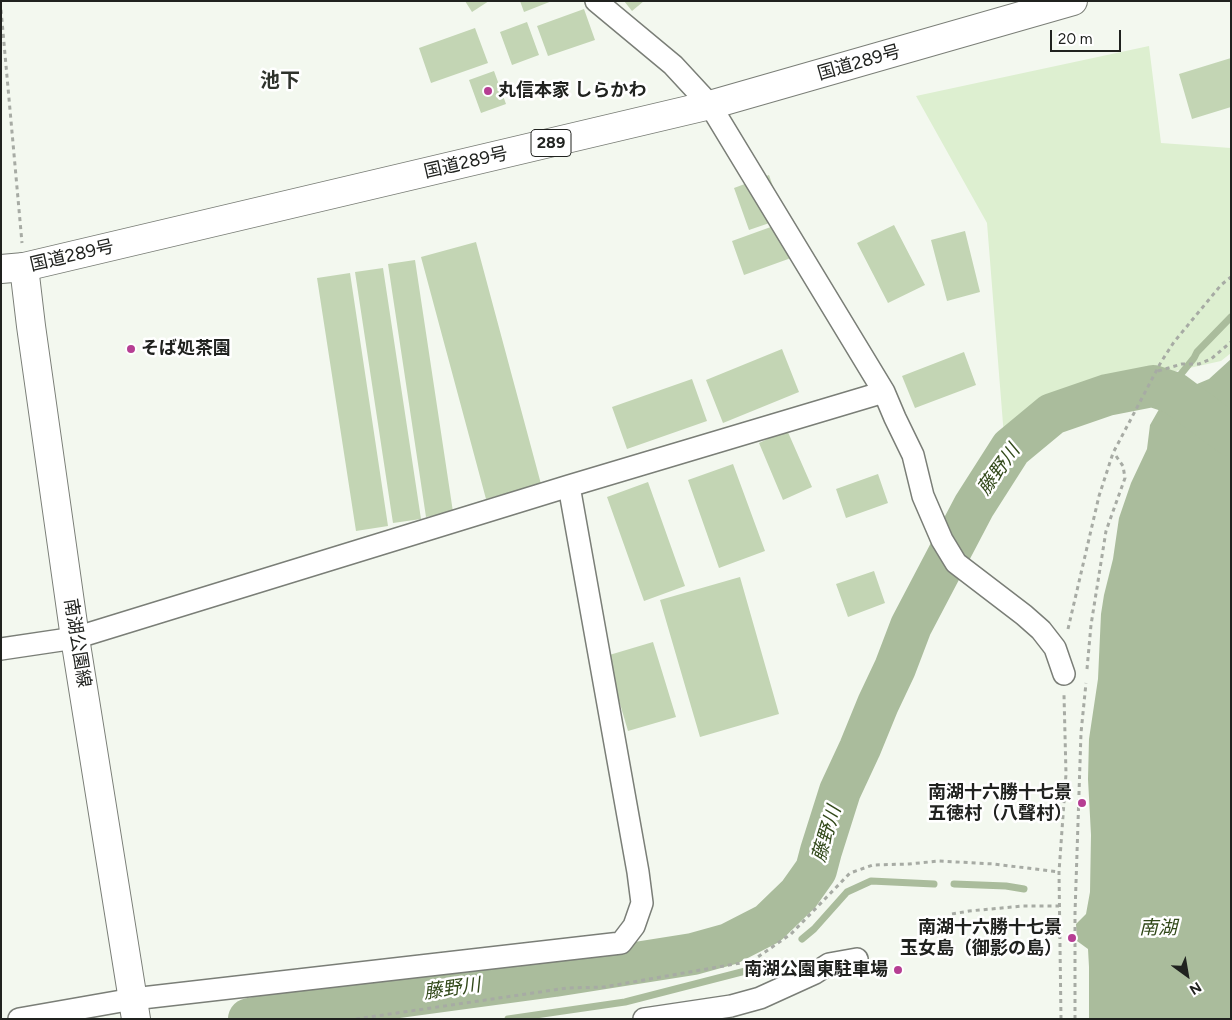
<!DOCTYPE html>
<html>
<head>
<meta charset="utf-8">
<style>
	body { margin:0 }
	#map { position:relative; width:1232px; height:1020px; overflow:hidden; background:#f3f8ef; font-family:Figtree,sans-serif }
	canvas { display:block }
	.frame { position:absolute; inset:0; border:2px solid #20221f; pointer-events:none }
	.north { position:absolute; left:1162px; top:950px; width:50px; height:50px; -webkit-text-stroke:4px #fff; paint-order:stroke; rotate:148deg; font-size:14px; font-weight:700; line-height:20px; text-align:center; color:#20221f }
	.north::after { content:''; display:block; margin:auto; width:18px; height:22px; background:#20221f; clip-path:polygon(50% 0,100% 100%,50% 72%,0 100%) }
	.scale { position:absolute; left:1050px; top:30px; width:71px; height:22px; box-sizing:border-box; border:2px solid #20221f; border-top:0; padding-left:6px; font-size:15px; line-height:18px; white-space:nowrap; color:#20221f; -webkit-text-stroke:4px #fff; paint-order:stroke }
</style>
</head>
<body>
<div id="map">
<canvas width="1232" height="1020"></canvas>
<div class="frame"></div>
<div class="north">N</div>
<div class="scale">20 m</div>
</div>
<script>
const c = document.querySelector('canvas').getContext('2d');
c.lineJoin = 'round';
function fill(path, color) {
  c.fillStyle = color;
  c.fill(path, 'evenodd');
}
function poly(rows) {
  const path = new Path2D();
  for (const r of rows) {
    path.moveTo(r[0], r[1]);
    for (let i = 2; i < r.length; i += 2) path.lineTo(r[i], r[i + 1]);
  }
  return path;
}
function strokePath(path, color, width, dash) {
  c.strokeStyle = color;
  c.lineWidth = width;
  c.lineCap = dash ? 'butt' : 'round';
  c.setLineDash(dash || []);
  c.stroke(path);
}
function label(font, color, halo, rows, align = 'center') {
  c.font = font + ' Figtree,"Noto Sans JP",sans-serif';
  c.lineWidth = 5;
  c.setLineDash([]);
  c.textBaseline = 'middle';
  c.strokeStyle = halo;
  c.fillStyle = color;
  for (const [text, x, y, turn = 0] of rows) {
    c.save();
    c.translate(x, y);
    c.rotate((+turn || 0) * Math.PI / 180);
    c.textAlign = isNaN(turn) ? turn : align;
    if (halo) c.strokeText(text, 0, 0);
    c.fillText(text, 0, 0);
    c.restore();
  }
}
fill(poly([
	[1149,46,1161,143,1231,148,1231,353,1221,361,1108,386,1005,449,987,223,916,96]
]), '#ddefd0');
fill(poly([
	[1231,359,1231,1019,1089,1019,1089,967,1088,949,1077,941,1076,924,1086,914,1090,892,1091,835,1088,779,1089,739,1098,679,1101,614,1104,595,1113,559,1119,518,1131,483,1147,449,1150,425,1166,397,1209,379]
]), '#aabc9c');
strokePath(poly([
	[1153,386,1172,385,1194,358,1197,352,1231,317],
	[954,884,1006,886,1024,889],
	[802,939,814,929,847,892,871,881,934,884],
	[508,1019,625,1002,761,967,770,963]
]), '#aabc9c', 7);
strokePath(poly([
	[249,1019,280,1013,554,976,693,954,729,944,768,924,799,894,816,870,821,851,840,791,860,748,878,704,895,668,911,626,974,506,1011,448,1052,414,1107,395,1153,386,1174,393,1231,435]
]), '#aabc9c', 42);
fill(poly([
	[465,1,489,1,472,12],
	[520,1,552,1,524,12],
	[624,1,644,1,632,11],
	[584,9,595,40,548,56,537,26],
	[527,22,539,55,512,65,500,32],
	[475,28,488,63,431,83,419,48],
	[1231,58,1231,107,1192,119,1179,74],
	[494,71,506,104,481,113,469,80],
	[769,175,784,218,749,230,734,188],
	[779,224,791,258,744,275,732,241],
	[894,225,925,285,888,303,857,243],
	[965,231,980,292,947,301,931,240],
	[476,242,541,484,486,499,421,257],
	[415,260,453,512,426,517,388,264],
	[383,268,421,519,393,523,355,272],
	[350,273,388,526,356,531,317,278],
	[782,349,799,392,723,423,706,380],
	[964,352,976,385,915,408,902,376],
	[692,379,707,421,627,449,612,407],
	[787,430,812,487,783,500,759,443],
	[733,464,765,551,719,568,688,480],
	[878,474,888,503,846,518,836,489],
	[648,482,685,586,644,601,607,497],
	[874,571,885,603,848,617,836,584],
	[740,577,779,714,700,737,660,600],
	[653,642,676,717,628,731,606,656]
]), '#c3d5b4');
const street = poly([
	[596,1,673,65,710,105,884,392,895,418,913,455,923,496,942,540,956,563,1024,615,1041,630,1055,648,1064,674],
	[1,649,75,638,569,486,884,392],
	[19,1019,133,999,621,943,634,926,642,903,638,872,569,486],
	[644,1019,731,1006,760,998,815,973,829,964,857,959]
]);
const secondary = poly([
	[24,267,31,326,75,638,136,1019]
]);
const highway = poly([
	[1,269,24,267,710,105,1073,1]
]);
strokePath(street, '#7a7e77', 24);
strokePath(secondary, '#7a7e77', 30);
strokePath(highway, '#7a7e77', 30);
strokePath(poly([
	[1,10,22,243],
	[1158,371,1182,364,1199,364,1211,359,1231,342],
	[1068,629,1099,496,1113,453,1161,362,1174,342,1221,285,1231,277],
	[1087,669,1091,625,1106,531,1125,478,1123,466,1114,453],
	[952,914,969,911,1023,906,1059,906],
	[356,1019,567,988,604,987,752,961,791,934,850,873,873,865,909,864,939,861,994,864,1059,872],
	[1061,1019,1059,872,1066,774,1064,695],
	[1075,1019,1075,913,1081,733,1086,683]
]), '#a7aba4', 3, [4, 4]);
strokePath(street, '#fff', 21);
strokePath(secondary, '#fff', 28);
strokePath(highway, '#fff', 28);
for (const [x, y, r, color] of [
	[488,91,5,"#b63e93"],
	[131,349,5,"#b63e93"],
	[1082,803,5,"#b63e93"],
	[1072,938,5,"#b63e93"],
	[898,970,5,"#b63e93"]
]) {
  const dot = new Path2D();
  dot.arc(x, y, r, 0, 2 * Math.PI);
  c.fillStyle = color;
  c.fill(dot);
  strokePath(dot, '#fff', 2);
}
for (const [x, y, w] of [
	[551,143,40]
]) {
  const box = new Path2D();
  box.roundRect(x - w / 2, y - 13.5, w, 27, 4);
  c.fillStyle = '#fff';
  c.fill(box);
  strokePath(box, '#20221f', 1);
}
label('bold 16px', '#20221f', null, [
	["289",551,143]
]);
label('18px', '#20221f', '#fff', [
	["国道289号",859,63,-16],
	["国道289号",466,163,-13],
	["国道289号",72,256,-13],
	["南湖公園線",77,643,81]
]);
label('bold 18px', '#20221f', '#fff', [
	["丸信本家 しらかわ",498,91,"left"],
	["そば処茶園",141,349,"left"],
	["南湖十六勝十七景",1072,793],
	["五徳村（八聲村）",1072,814],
	["南湖十六勝十七景",1062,928],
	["玉女島（御影の島）",1062,949],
	["南湖公園東駐車場",888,970]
], 'right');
label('italic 19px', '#32491a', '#fff', [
	["藤野川",999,470,-54],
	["藤野川",827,834,-73],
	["南湖",1158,928],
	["藤野川",452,989,-8]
]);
label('bold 20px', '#2f332c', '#fff', [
	["池下",280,81]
]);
</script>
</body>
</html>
